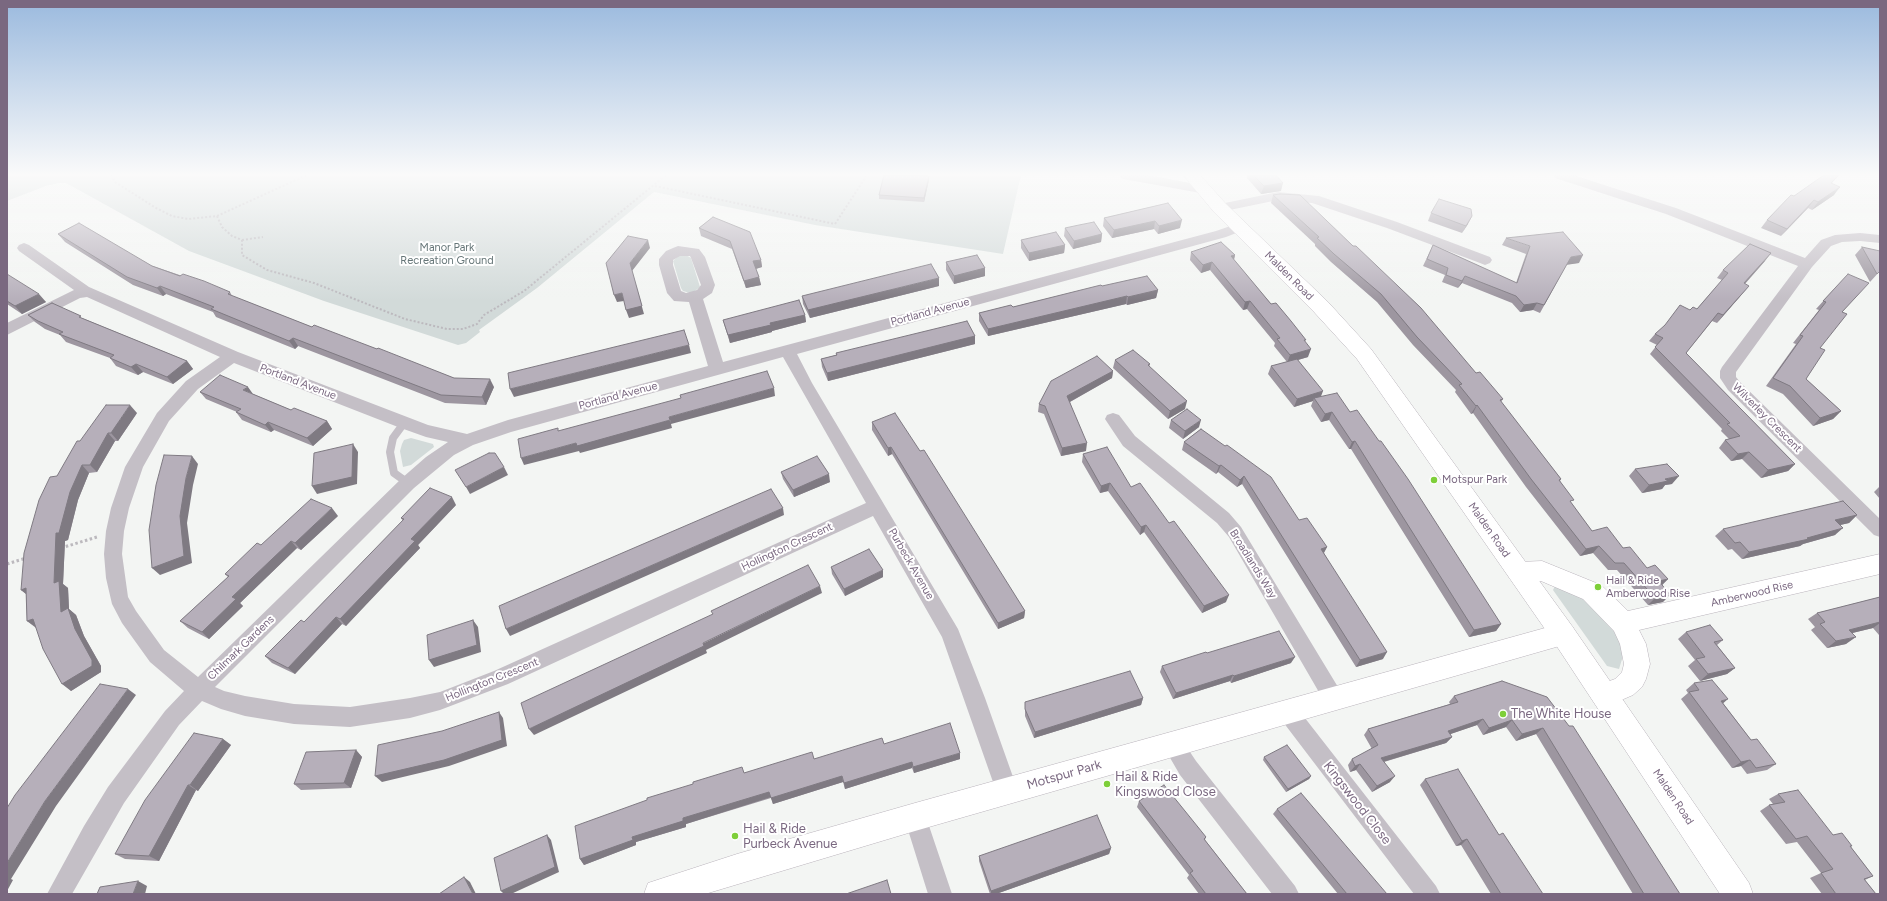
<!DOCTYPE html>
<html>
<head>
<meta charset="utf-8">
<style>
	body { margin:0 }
	#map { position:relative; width:1887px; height:901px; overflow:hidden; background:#f3f5f3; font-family:Figtree,sans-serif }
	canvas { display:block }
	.frame { position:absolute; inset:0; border:8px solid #7a6880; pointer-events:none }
</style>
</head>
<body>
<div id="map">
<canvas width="1887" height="901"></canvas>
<div class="frame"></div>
</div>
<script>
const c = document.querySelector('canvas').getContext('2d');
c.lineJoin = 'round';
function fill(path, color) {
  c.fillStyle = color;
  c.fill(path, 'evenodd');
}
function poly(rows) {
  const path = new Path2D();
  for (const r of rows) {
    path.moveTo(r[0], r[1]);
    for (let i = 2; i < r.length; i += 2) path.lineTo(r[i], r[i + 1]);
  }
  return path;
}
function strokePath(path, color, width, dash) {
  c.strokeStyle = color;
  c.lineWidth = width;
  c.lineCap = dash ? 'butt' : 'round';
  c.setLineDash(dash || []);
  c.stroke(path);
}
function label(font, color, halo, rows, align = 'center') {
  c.font = font + ' Figtree,sans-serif';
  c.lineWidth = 4;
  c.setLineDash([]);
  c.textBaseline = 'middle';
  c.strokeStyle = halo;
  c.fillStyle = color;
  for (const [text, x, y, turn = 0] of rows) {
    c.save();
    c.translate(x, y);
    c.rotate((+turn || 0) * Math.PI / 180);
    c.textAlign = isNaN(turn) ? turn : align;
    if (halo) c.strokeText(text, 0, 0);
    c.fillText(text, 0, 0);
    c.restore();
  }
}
fill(poly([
	[7,175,1021,175,1003,254,815,225,654,192,537,288,479,330,480,332,466,343,458,345,324,301,189,251,66,183,59,183,46,186,7,201],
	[686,255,691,258,700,287,695,291,690,293,683,291,681,288,673,261,678,256],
	[411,438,433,444,434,447,411,465,403,467,400,451,402,444,404,440],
	[1555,586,1591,600,1620,638,1623,656,1619,669,1607,666,1553,590]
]), '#d2dad9');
const secondary = poly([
	[1880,554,1880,574,1639,630,1646,644,1650,664,1646,679,1642,687,1633,695,1605,707,1596,704,1592,695,1596,686,1615,679,1622,672,1624,664,1620,644,1614,631,1583,599,1541,581,1519,582,1510,579,1507,572,1510,565,1519,562,1542,561,1601,585,1628,611,1880,554],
	[1563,623,1572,626,1576,634,1572,642,1563,645,915,831,705,894,644,894,648,883,737,854,915,803,1563,623]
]);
const primary = poly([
	[1183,175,1200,175,1226,204,1328,302,1371,349,1572,626,1749,883,1753,894,1720,894,1554,642,1357,359,1314,312,1214,212,1183,175]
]);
strokePath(secondary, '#bab4bc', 1);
strokePath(primary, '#b8b3ba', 1);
strokePath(poly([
	[111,175,115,182,156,208,172,216,188,219,217,216,307,175],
	[655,186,835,224,867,175],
	[217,216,222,227,232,236,242,240,242,255,267,270,314,283,405,319,447,329,463,329,477,324,484,315,524,291,666,175],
	[242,240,263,237]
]), '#bcb9be', 2, [2, 2]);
strokePath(poly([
	[61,548,97,537],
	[7,564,26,558]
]), '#bcb9be', 3, [2.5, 2.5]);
strokePath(poly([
	[1124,175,1201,189],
	[404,423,393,438,390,452,394,473,408,483]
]), '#c4bfc6', 8);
fill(poly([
	[1553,175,1573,175,1676,208,1805,258,1821,240,1835,235,1860,233,1880,235,1880,243,1860,241,1842,242,1831,246,1812,267,1736,372,1736,377,1740,382,1880,519,1880,537,1874,535,1728,390,1720,378,1720,371,1722,367,1798,266,1666,214,1555,178,1553,175],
	[1278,192,1319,196,1397,222,1490,257,1492,260,1490,263,1485,265,1480,263,1387,228,1312,203,1278,200,1220,212,1215,211,1213,208,1215,205,1220,204,1278,192],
	[1239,223,1244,224,1246,227,1244,230,1226,237,797,354,812,383,958,629,985,698,1018,791,1015,799,1007,802,999,799,942,637,873,516,508,684,440,710,410,718,350,727,294,724,245,716,221,709,202,701,179,725,124,803,72,894,47,894,84,826,108,787,165,711,184,691,150,662,122,623,112,604,106,578,104,554,106,531,111,508,125,467,157,413,186,381,220,357,87,297,80,298,7,335,7,323,74,290,19,251,17,248,19,245,24,243,29,245,89,287,238,352,428,425,467,434,508,420,708,366,689,302,674,301,667,293,659,265,659,259,666,251,673,248,678,246,699,249,705,257,715,285,712,293,703,299,723,362,1216,231,1239,223],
	[680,256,690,256,691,258,701,285,697,290,686,293,681,291,673,265,673,260,680,256],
	[783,357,866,503,494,671,440,692,410,698,350,707,294,704,245,696,224,691,215,687,414,488,454,455,473,445,511,432,783,357],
	[234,363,398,427,426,437,448,442,426,457,402,478,198,677,164,650,136,611,128,597,122,554,124,531,129,508,143,467,169,421,198,389,234,363],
	[1113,413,1119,415,1135,436,1229,513,1241,527,1341,692,1344,699,1341,706,1334,708,1327,706,1229,537,1217,523,1123,446,1105,419,1107,415,1113,413],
	[1287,701,1294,704,1436,886,1440,894,1414,894,1280,718,1277,711,1280,704,1287,701],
	[1173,734,1180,737,1196,761,1295,886,1299,894,1272,894,1180,775,1162,744,1166,737,1173,734],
	[915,806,923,809,926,817,952,894,928,894,904,817,907,809,915,806]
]), '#c4bfc6');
fill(secondary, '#fff');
fill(primary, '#fff');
fill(poly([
	[1246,175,1276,175,1281,191,1261,194,1247,178,1247,176],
	[1839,175,1832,183,1834,195,1812,210,1808,208,1781,236,1761,228,1767,220,1794,196],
	[929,180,924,202,879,199,879,195],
	[1273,195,1476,373,1503,399,1501,402,1561,479,1560,481,1571,503,1592,531,1623,548,1647,568,1668,579,1662,585,1663,602,1648,605,1617,570,1608,570,1593,553,1580,556,1526,487,1473,413,1471,414,1455,392,1456,390,1413,345,1377,302,1331,262,1315,246,1315,244,1271,203],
	[1168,203,1180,228,1158,234,1154,229,1112,238,1103,226,1104,218],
	[1431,213,1468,224,1462,233,1428,221],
	[713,217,761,260,762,267,756,269,759,277,761,285,746,288,732,249,701,236,699,228],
	[1065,228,1102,234,1101,242,1073,249,1064,236],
	[58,234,230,292,232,296,312,327,377,349,454,378,494,387,486,405,445,403,298,346,295,349,216,317,213,312,166,294,163,296,133,285,65,242],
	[1506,238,1579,263,1567,264,1540,313,1533,310,1520,312,1512,303,1462,283,1458,288,1442,282,1445,275,1423,266,1433,245,1516,283,1526,254,1502,245],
	[1021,240,1065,245,1064,253,1029,261,1021,248],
	[1862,247,1880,271,1870,282,1855,255],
	[1191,252,1235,255,1234,260,1271,304,1305,342,1308,357,1298,360,1321,397,1501,624,1496,631,1469,637,1351,449,1349,449,1329,420,1321,422,1311,406,1313,401,1294,407,1268,374,1271,366,1287,362,1274,346,1275,343,1247,309,1243,310,1210,270,1201,273,1190,260],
	[1765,261,1745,284,1749,286,1743,293,1717,323,1712,321,1686,353,1795,464,1788,471,1761,478,1742,459,1731,461,1719,448,1725,440,1729,439,1721,431,1722,429,1650,354,1657,345,1649,341,1655,334,1690,310,1697,309,1722,280,1717,278,1723,270],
	[946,262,985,268,985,276,954,284,946,270],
	[7,274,46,302,22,314,7,304],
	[1848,274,1842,312,1820,348,1806,379,1841,411,1833,419,1813,426,1783,394,1766,386,1796,344,1793,343,1819,310,1816,309],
	[939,286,810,318,803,304,802,296],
	[1102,286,1158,290,1156,298,1127,305,1126,304,988,336,979,321,979,313,1013,307],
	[28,315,82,318,187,361,193,369,173,384,143,372,138,375,116,366,110,358,66,342,60,335,45,329,35,322],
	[805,315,806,322,772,331,772,332,730,343,725,327,723,320],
	[975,336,975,344,828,381,822,367,821,359,836,355,836,353],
	[1115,360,1150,364,1149,367,1185,409,1168,419,1113,368],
	[1113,371,1112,378,1070,402,1086,451,1061,456,1044,414,1038,412,1039,404],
	[200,392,253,394,291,410,327,421,332,429,313,446,274,430,271,432,242,420,236,412,237,412,206,399],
	[137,413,118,441,115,441,97,472,89,473,78,500,68,540,65,541,63,584,68,588,69,609,76,615,84,636,101,666,101,672,71,691,36,628,27,621,26,594,21,590,57,476,80,441],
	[1171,420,1199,427,1183,439,1169,428],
	[872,422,920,451,1025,611,1024,618,998,629,892,454,888,456,872,430],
	[1201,429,1327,547,1324,553,1383,659,1356,667,1242,484,1237,487,1218,472,1216,474,1182,450,1184,442],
	[1083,454,1131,487,1226,602,1202,613,1144,532,1140,535,1108,491,1100,493,1082,462],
	[1635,469,1672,484,1665,485,1662,489,1642,493,1629,476],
	[781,472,830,482,794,497,783,479],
	[1880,486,1880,499,1874,492],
	[456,505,418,545,420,548,366,604,346,626,342,624,295,674,272,663,265,656,304,622,403,521,401,518],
	[1857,515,1849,523,1840,525,1835,535,1803,544,1800,546,1742,559,1732,549,1728,550,1715,536,1723,529],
	[338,516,301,550,297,548,240,603,243,606,209,639,188,628,180,621,228,577,225,574,261,545],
	[831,567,883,577,845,596,832,574],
	[1880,597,1880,634,1879,635,1873,628,1852,633,1846,644,1827,648,1811,630,1815,627,1808,619,1817,613],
	[1686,632,1723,640,1717,645,1735,668,1727,674,1700,681,1688,666,1695,660,1678,639],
	[1207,653,1291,663,1231,683,1230,681,1173,699,1160,672,1162,666],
	[1694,683,1723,703,1751,740,1776,764,1767,770,1747,774,1741,766,1732,768,1681,699,1688,693,1686,690],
	[1454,696,1547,697,1680,894,1633,894,1536,734,1516,741,1506,727,1483,735,1477,725,1450,734,1452,737,1446,743,1384,762,1390,782,1372,792,1356,770,1350,772,1348,765,1352,759,1372,749,1364,735,1368,729,1450,704,1449,702],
	[1143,698,1141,705,1034,738,1025,716,1025,702],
	[223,739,231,745,198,791,196,790,159,861,125,859,115,854],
	[884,744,960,759,914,773,912,768,845,789,843,782,773,804,771,798,686,824,686,827,636,842,636,845,584,865,580,859,744,773,814,759],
	[356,750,362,757,351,788,301,790,294,784],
	[1264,757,1311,776,1309,779,1286,792,1263,760],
	[1425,779,1543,894,1491,894,1461,845,1456,846,1420,785],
	[1778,794,1833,835,1852,846,1850,846,1873,876,1865,880,1876,894,1822,894,1810,878,1821,873,1797,842,1786,844,1760,811,1769,805,1773,804,1769,799],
	[1139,801,1206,837,1205,840,1247,894,1199,894,1187,878,1189,875,1137,807],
	[1277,809,1387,894,1338,894,1273,814],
	[1111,848,1109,854,996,894,990,894,979,861,979,856]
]), '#9d96a0');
fill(poly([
	[929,176,929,180,924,202,924,198],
	[1283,183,1281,191,1261,194,1264,186],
	[1840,187,1834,195,1812,210,1818,202],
	[1814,200,1808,208,1781,236,1787,229],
	[1472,216,1468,224,1462,233,1466,226],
	[1182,220,1180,228,1158,234,1159,226],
	[1155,221,1154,229,1112,238,1114,230],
	[1102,234,1101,242,1073,249,1074,241],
	[648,240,650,248,632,271,644,314,629,318,626,310,630,263],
	[1065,245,1064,253,1029,261,1029,253],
	[1771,253,1765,261,1738,291,1744,283],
	[1235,255,1233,263,1231,256],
	[1583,255,1579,263,1566,265,1571,257],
	[761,260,762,267,755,269,753,261],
	[1212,262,1210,270,1201,273,1203,265],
	[985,268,985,276,954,284,954,276],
	[1465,276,1462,283,1458,288,1462,281],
	[759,277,761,285,746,288,744,281],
	[939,278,939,286,810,318,808,310],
	[160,286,166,294,163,296,157,288],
	[1749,286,1743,293,1717,323,1723,315],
	[1158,290,1156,298,1127,305,1128,297],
	[622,293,624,301,617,302,614,295],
	[39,294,46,302,22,314,15,306],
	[1127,296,1126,304,988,336,988,329],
	[1250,301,1247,309,1243,310,1245,302],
	[1537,303,1533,310,1520,312,1524,305],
	[805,315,806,322,772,331,772,332,730,343,728,335,770,323],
	[975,336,975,344,828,381,827,373],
	[293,338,298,346,295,349,289,341],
	[689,345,691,353,514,397,510,389],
	[1311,349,1308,357,1287,363,1290,355],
	[187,361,193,369,173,384,167,377],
	[136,364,143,372,138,375,131,367],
	[1113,371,1112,378,1066,404,1067,396],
	[490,379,494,387,486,405,482,397],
	[248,387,253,394,243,390],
	[774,388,775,396,671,424,669,417],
	[1323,391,1320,399,1314,398,1313,401,1294,407,1297,399],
	[1187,401,1185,409,1168,419,1170,411],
	[130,405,137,413,118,441,111,433],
	[1477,405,1473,413,1471,414,1476,406],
	[1841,411,1833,419,1813,426,1820,418],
	[1332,412,1329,420,1321,422,1325,414],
	[670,420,672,428,580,453,579,451,524,465,521,458,576,443],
	[1201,420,1199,427,1183,439,1185,431],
	[327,421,332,429,313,446,307,438],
	[268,422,274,430,271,432,265,425],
	[108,433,115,441,97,472,90,465],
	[1355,441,1351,449,1349,449,1352,442],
	[1087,443,1086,451,1061,456,1062,448],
	[353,444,358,452,357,484,317,494,312,486],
	[891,447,892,454,888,456,888,448],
	[1749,452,1742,459,1731,461,1738,454],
	[192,456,198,464,193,485,187,523,192,563,160,575,152,568,186,478],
	[1795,464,1788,471,1761,478,1768,470],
	[82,465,89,473,78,500,68,540,65,541,63,584,68,588,69,609,76,615,84,636,101,666,101,672,71,691,62,684,61,612,54,583,56,533,70,492],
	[1221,465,1218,472,1216,474,1219,466],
	[504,467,508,475,470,494,466,487],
	[829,474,830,482,794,497,793,490],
	[1244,476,1242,484,1237,487,1240,480],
	[1679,476,1672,484,1665,485,1662,489,1642,493,1649,485,1665,479],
	[1110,483,1108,491,1100,493,1101,486],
	[452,497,456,505,418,545,420,548,346,626,340,619,411,539],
	[332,508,338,516,301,550,295,543],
	[783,508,784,515,510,636,506,629],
	[1857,515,1849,523,1827,528,1835,520],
	[1146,525,1144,532,1140,535,1141,527],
	[1843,528,1835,535,1803,544,1800,546,1742,559,1749,552],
	[291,541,297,548,240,603,243,606,209,639,202,632,232,597],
	[1599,546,1593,553,1580,556,1586,549],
	[1327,547,1323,554,1321,549],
	[883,570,883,577,845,596,844,589],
	[1668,579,1661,586,1659,581],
	[820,586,822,593,706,650,707,653,534,735,529,729],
	[26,588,30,597,21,590],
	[1229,595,1226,602,1202,613,1204,606],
	[1670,595,1663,602,1648,605,1655,598],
	[1025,611,1024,618,998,629,998,623],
	[336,617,342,624,295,674,288,668],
	[33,619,37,628,27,621],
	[473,620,478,627,481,652,434,667,429,660],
	[1880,622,1880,623,1873,628,1840,636,1849,630],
	[1501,624,1496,631,1469,637,1474,630],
	[1856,637,1846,644,1827,648,1836,641],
	[1387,652,1383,659,1356,667,1360,660],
	[1295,657,1291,663,1231,683,1234,676],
	[1735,668,1727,674,1700,681,1708,674],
	[1233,675,1230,681,1173,699,1176,693],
	[128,689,136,695,56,806,11,879,13,880,7,891,7,863,45,801],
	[1143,698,1141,705,1034,738,1035,732],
	[1728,699,1720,706,1721,701],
	[499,712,503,718,507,746,449,766,382,782,375,776],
	[1483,719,1477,725,1442,737,1448,731],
	[1512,720,1506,727,1483,735,1489,728],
	[1543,728,1536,734,1516,741,1522,734],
	[1452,737,1446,743,1376,764,1381,758],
	[223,739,231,745,198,791,190,785],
	[356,750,362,757,351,788,344,783],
	[960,753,960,759,914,773,913,767],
	[1750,760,1741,766,1732,768,1741,762],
	[912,762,912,768,845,789,844,783],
	[1360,764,1356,770,1350,772,1355,766],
	[842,776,843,782,773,804,771,798],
	[1311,776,1309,779,1286,792,1288,789],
	[1395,776,1390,782,1372,792,1377,786],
	[188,785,196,790,159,861,149,856],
	[769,792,771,797,686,824,686,827,636,842,636,845,584,865,580,859,632,837,683,818],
	[547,835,551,840,559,872,511,894,504,894,501,891],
	[1467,839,1461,845,1456,846,1462,841],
	[1111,848,1109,854,996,894,991,894,991,891],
	[464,877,470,882,476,894,473,894],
	[138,881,147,886,145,894,133,894]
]), '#7f7a82');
const building = poly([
	[884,175,910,175,929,176,924,198,879,195,884,175],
	[1253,175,1276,175,1283,183,1264,186,1253,175],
	[1824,175,1839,175,1831,183,1840,187,1818,202,1814,200,1787,229,1767,220,1791,195,1794,196,1824,175],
	[1280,194,1300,195,1353,246,1356,246,1421,308,1476,373,1480,372,1503,399,1500,400,1561,479,1559,480,1574,500,1570,501,1592,531,1607,527,1623,548,1630,547,1647,568,1655,565,1668,579,1659,581,1670,595,1655,598,1624,563,1615,563,1599,546,1586,549,1531,479,1477,405,1476,406,1459,385,1462,384,1417,337,1381,294,1334,254,1317,238,1319,237,1273,195,1280,194],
	[1439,199,1471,209,1472,216,1466,226,1431,213,1439,199],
	[1168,203,1182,220,1159,226,1155,221,1114,230,1104,218,1168,203],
	[713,217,750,232,761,260,753,261,759,277,744,281,730,241,699,228,713,217],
	[1094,222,1102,234,1074,241,1065,228,1079,225,1094,222],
	[79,223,152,266,180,276,183,274,204,281,230,292,228,294,312,327,314,325,377,349,378,348,454,378,490,379,482,397,441,395,293,338,289,341,211,309,214,307,160,286,157,288,127,277,58,234,79,223],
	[1056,232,1065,245,1029,253,1021,240,1056,232],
	[1563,232,1583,255,1571,257,1544,305,1537,303,1524,305,1516,296,1465,276,1462,281,1446,275,1448,268,1427,259,1433,245,1517,283,1530,246,1506,238,1563,232],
	[628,236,648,240,630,263,642,306,626,310,622,293,614,295,606,263,628,236],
	[1221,242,1235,255,1231,256,1271,304,1276,303,1291,321,1306,340,1304,340,1311,349,1290,355,1277,339,1280,338,1250,301,1245,302,1212,262,1203,265,1191,252,1221,242],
	[1750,244,1771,253,1744,283,1749,286,1723,315,1718,313,1686,353,1795,464,1768,470,1749,452,1738,454,1725,440,1740,436,1727,424,1730,423,1655,347,1663,338,1655,334,1665,325,1680,305,1690,310,1693,307,1697,309,1728,273,1723,270,1750,244],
	[1862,247,1880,251,1880,271,1877,274,1862,247],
	[977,255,985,268,954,276,946,262,977,255],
	[931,264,939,278,808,310,802,296,931,264],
	[7,274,39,294,15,306,7,301,7,274],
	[1848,274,1869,283,1842,312,1847,314,1820,348,1825,350,1806,379,1841,411,1820,418,1790,386,1773,378,1803,336,1800,335,1826,302,1823,301,1848,274],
	[1147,276,1158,290,1128,297,1127,296,988,329,979,313,1011,305,1013,307,1101,285,1102,286,1147,276],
	[799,300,805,315,770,323,771,325,728,335,723,320,799,300],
	[52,303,81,316,79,317,187,361,167,377,136,364,131,367,110,358,114,355,59,334,63,332,38,321,28,315,52,303],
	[967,321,975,336,827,373,821,359,837,355,836,353,967,321],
	[684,330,689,345,510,389,508,373,684,330],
	[1133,350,1150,364,1148,365,1187,401,1170,411,1115,360,1133,350],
	[1097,356,1113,371,1067,396,1087,443,1062,448,1045,406,1039,404,1051,381,1097,356],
	[1297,359,1323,391,1297,399,1271,366,1297,359],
	[767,371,774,388,669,417,670,420,577,446,576,443,521,458,518,439,558,428,558,431,681,398,680,395,767,371],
	[220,375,248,387,243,390,291,410,294,408,327,421,307,438,268,422,265,425,236,412,241,409,200,392,220,375],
	[1337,393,1350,412,1357,410,1379,441,1381,441,1408,479,1501,624,1474,630,1355,441,1352,442,1332,412,1325,414,1314,398,1337,393],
	[106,405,130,405,111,433,108,433,90,465,82,465,70,492,59,533,56,533,54,583,59,581,61,612,68,608,75,629,92,660,92,666,62,684,43,649,33,619,27,621,26,588,21,590,24,553,39,500,50,477,57,476,77,441,80,441,106,405],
	[1187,409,1201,420,1185,431,1171,420,1187,409],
	[895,413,920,451,924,450,1025,611,998,623,891,447,888,448,872,422,895,413],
	[1201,429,1225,446,1227,445,1271,477,1299,520,1307,518,1327,547,1321,549,1387,652,1360,660,1244,476,1240,480,1221,465,1219,466,1184,442,1201,429],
	[353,444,352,477,312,486,314,453,353,444],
	[1107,447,1131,487,1140,483,1169,523,1174,521,1229,595,1204,606,1146,525,1141,527,1110,483,1101,486,1083,454,1107,447],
	[489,453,495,453,504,467,466,487,455,470,489,453],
	[164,455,192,456,186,478,180,516,184,556,152,568,149,530,156,485,164,455],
	[817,456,829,474,793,490,781,472,817,456],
	[1667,464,1679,476,1665,479,1668,481,1649,485,1635,469,1667,464],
	[430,488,452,497,411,539,415,541,340,619,336,617,288,668,265,656,301,620,304,622,404,519,401,518,430,488],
	[771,489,783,508,506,629,499,606,771,489],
	[311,499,332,508,295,543,291,541,232,597,236,599,202,632,180,621,229,576,225,574,257,543,261,545,311,499],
	[1843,501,1857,515,1835,520,1843,528,1807,538,1809,539,1749,552,1740,542,1735,543,1723,529,1843,501],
	[869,549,883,570,844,589,831,567,869,549],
	[808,565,820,586,703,643,704,646,529,729,521,703,713,614,711,611,808,565],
	[1880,597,1880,622,1849,630,1856,637,1836,641,1820,624,1825,622,1817,613,1880,597],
	[473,620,477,645,429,660,427,635,473,620],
	[1710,625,1723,640,1714,642,1735,668,1708,674,1696,659,1705,657,1686,632,1710,625],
	[1279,631,1295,657,1234,676,1233,675,1176,693,1162,666,1206,652,1207,653,1279,631],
	[1130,671,1143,698,1035,732,1025,709,1025,702,1130,671],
	[1712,680,1728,699,1721,701,1751,740,1757,739,1776,764,1756,768,1750,760,1741,762,1689,692,1699,690,1694,683,1712,680],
	[1502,681,1547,697,1569,726,1573,726,1680,894,1644,894,1543,728,1522,734,1512,720,1489,728,1483,719,1448,731,1452,737,1381,758,1395,776,1377,786,1360,764,1355,766,1352,759,1378,745,1368,729,1458,702,1454,696,1502,681],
	[100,684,128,689,45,801,7,863,7,808,15,795,100,684],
	[499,712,502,740,444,760,375,776,378,745,442,731,499,712],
	[950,723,960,753,913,767,912,762,844,783,842,776,771,798,769,792,683,818,683,821,632,837,633,840,580,859,575,826,647,800,647,798,693,784,693,782,742,767,744,773,812,752,814,759,882,738,884,744,950,723],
	[194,733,223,739,190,785,188,785,149,856,115,854,145,800,194,733],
	[1287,745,1311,776,1288,789,1264,757,1287,745],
	[356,750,344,783,294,784,306,752,356,750],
	[1458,769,1499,835,1503,833,1543,894,1501,894,1467,839,1462,841,1425,779,1458,769],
	[1164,785,1206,837,1204,839,1247,894,1206,894,1190,873,1193,871,1139,801,1164,785],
	[1798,790,1833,835,1842,833,1852,846,1850,846,1873,876,1864,879,1876,894,1836,894,1821,873,1833,869,1807,836,1796,839,1769,805,1785,802,1778,794,1798,790],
	[1301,793,1387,894,1347,894,1277,809,1301,793],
	[1097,815,1111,848,991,891,979,856,1097,815],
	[547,835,555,867,501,891,494,858,547,835],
	[464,877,473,894,439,894,464,877],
	[887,880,891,894,846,894,887,880],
	[138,881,133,894,97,894,100,887,138,881]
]);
fill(building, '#b6afba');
strokePath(building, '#7f7a82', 1);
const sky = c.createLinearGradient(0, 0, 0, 301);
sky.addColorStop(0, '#9bbade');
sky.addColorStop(0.58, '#fafafa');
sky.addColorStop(1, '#fafafa00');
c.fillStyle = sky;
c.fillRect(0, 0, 1887, 301);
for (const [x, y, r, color] of [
	[1434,480,4,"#7ecf39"],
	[1598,587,4,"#7ecf39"],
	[1503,714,4,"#7ecf39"],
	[1107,784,4,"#7ecf39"],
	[735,836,4,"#7ecf39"]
]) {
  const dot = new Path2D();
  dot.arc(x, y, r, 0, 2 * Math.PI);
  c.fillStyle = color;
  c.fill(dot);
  strokePath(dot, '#fff', 1.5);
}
label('11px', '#667678', '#fff', [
	["Manor Park",447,248],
	["Recreation Ground",447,261]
]);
label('11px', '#7a6880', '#fff', [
	["Malden Road",1289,276,45],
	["Portland Avenue",930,312,-15],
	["Portland Avenue",298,382,21],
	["Portland Avenue",618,396,-15],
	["Wilverley Crescent",1767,418,45],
	["Malden Road",1489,530,55],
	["Hollington Crescent",787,547,-25],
	["Purbeck Avenue",911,564,60],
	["Broadlands Way",1253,564,58],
	["Amberwood Rise",1752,594,-13],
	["Chilmark Gardens",241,648,-44],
	["Hollington Crescent",492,680,-22],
	["Malden Road",1673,797,56]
]);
label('11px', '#7a6880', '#fff', [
	["Motspur Park",1442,480],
	["Hail & Ride",1606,581],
	["Amberwood Rise",1606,594]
], 'left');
label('13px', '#7a6880', '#fff', [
	["The White House",1511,714],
	["Hail & Ride",1115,777],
	["Kingswood Close",1115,792],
	["Hail & Ride",743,829],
	["Purbeck Avenue",743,844]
], 'left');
label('13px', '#7a6880', '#fff', [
	["Motspur Park",1064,775,-16],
	["Kingswood Close",1357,803,52]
]);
</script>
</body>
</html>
